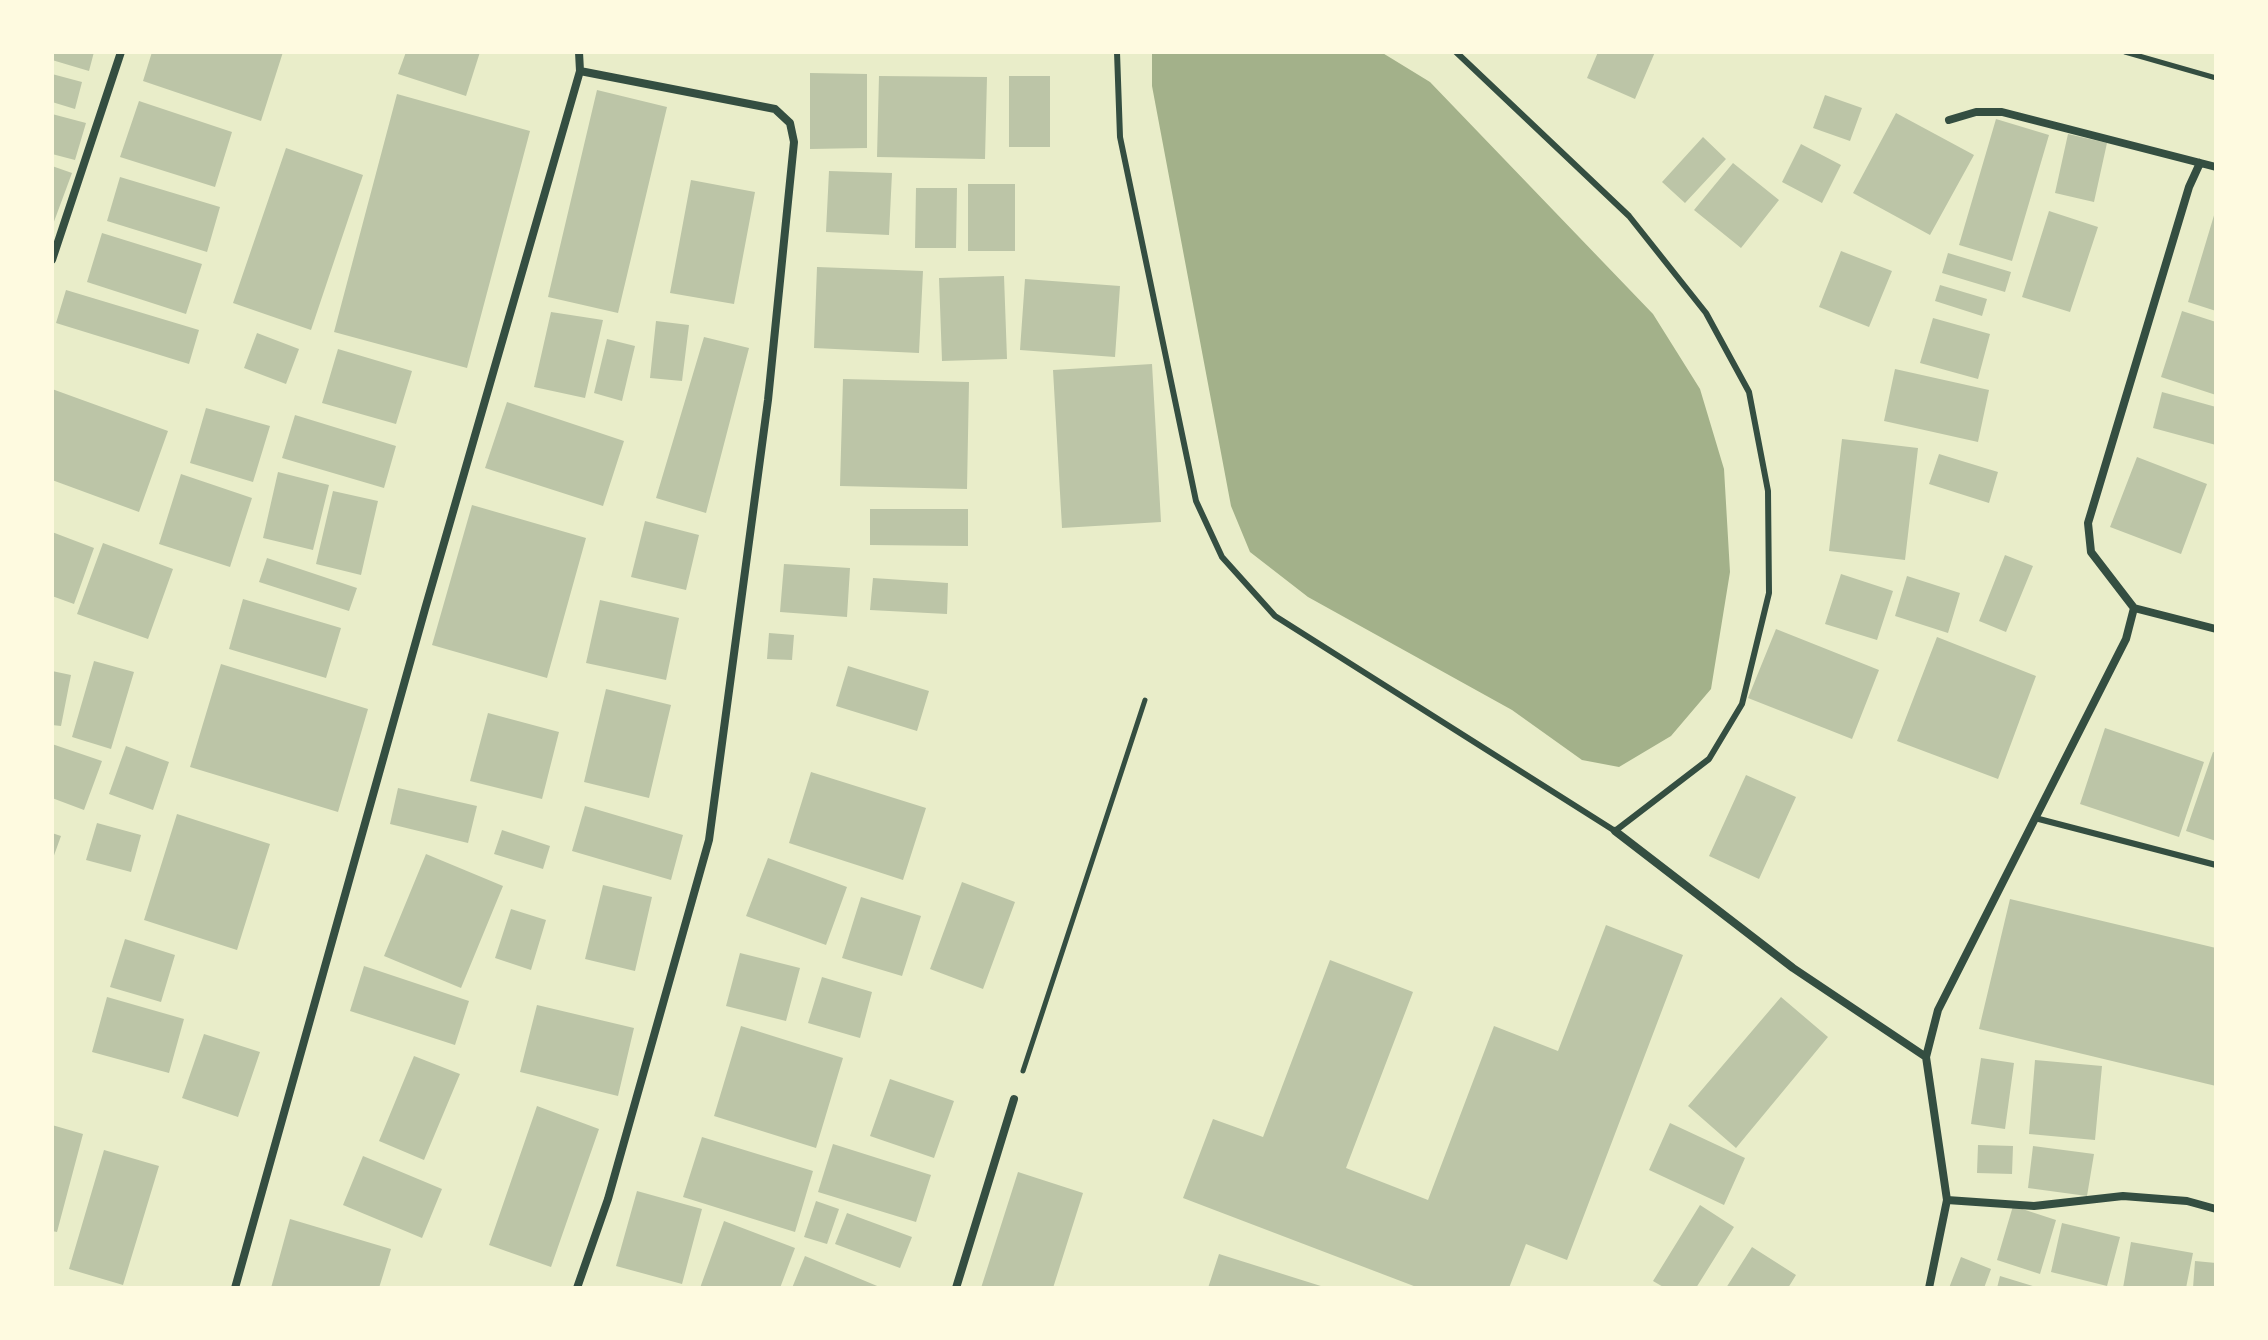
<!DOCTYPE html>
<html>
<head>
<meta charset="utf-8">
<style>
	body { margin:0 }
	#map { position:relative; width:2268px; height:1340px; overflow:hidden; background:#e9edc9; font-family:Overpass,sans-serif }
	canvas { display:block }
	.frame { position:absolute; inset:0; border:54px solid #fefae0; pointer-events:none }
</style>
</head>
<body>
<div id="map">
<canvas width="2268" height="1340"></canvas>
<div class="frame"></div>
</div>
<script>
const c = document.querySelector('canvas').getContext('2d');
c.lineJoin = 'round';
function fill(path, color) {
  c.fillStyle = color;
  c.fill(path, 'evenodd');
}
function poly(rows) {
  const path = new Path2D();
  for (const r of rows) {
    path.moveTo(r[0], r[1]);
    for (let i = 2; i < r.length; i += 2) path.lineTo(r[i], r[i + 1]);
  }
  return path;
}
function strokePath(path, color, width, dash) {
  c.strokeStyle = color;
  c.lineWidth = width;
  c.lineCap = dash ? 'butt' : 'round';
  c.setLineDash(dash || []);
  c.stroke(path);
}
fill(poly([
	[1152,52,1381,52,1430,82,1653,314,1700,389,1724,469,1730,572,1711,689,1671,736,1619,767,1582,760,1512,710,1308,597,1250,552,1231,506,1152,86]
]), '#a3b18a');
fill(poly([
	[52,52,94,52,89,71,52,60],
	[152,52,283,52,261,121,143,81],
	[406,52,480,52,466,96,398,74],
	[1598,52,1655,52,1635,99,1587,78],
	[810,73,867,74,867,148,810,149],
	[52,74,82,82,75,109,52,102],
	[879,76,987,77,985,159,877,157],
	[1009,76,1050,76,1050,147,1009,147],
	[597,90,667,107,618,313,548,297],
	[397,94,530,131,467,368,334,332],
	[1825,95,1862,108,1850,141,1813,128],
	[139,101,232,132,215,187,120,157],
	[1896,113,1974,155,1930,235,1853,193],
	[52,114,86,123,75,160,52,154],
	[1996,119,2049,135,2012,261,1959,245],
	[2068,134,2107,143,2094,202,2055,193],
	[1703,137,1726,159,1685,203,1662,182],
	[1801,144,1841,165,1822,203,1782,182],
	[286,148,363,175,311,330,233,303],
	[1733,163,1779,200,1741,248,1694,210],
	[52,166,72,173,52,227],
	[829,171,892,173,889,235,826,232],
	[120,177,220,207,207,252,107,221],
	[691,180,755,192,734,304,670,293],
	[968,184,1015,184,1015,251,968,251],
	[916,188,957,188,956,248,915,248],
	[2049,211,2098,227,2070,312,2022,297],
	[2215,212,2216,212,2216,311,2188,302],
	[102,233,202,264,186,314,87,282],
	[1841,251,1892,271,1869,327,1819,307],
	[1948,253,2011,272,2005,292,1942,273],
	[817,267,923,271,919,353,814,348],
	[1004,276,1007,359,942,361,939,278],
	[1025,279,1120,286,1115,357,1020,350],
	[1940,285,1987,299,1982,316,1935,301],
	[66,290,199,330,189,364,56,323],
	[2182,311,2216,322,2216,395,2161,377],
	[551,312,603,320,585,398,534,387],
	[1933,318,1990,334,1978,379,1920,363],
	[656,321,689,325,682,381,650,378],
	[257,333,299,349,286,384,244,368],
	[704,337,749,348,706,513,656,498],
	[607,339,635,346,622,401,594,393],
	[338,349,412,371,396,424,322,403],
	[1152,364,1161,522,1062,528,1053,370],
	[1895,369,1989,390,1978,442,1884,421],
	[843,379,969,382,967,489,840,486],
	[52,389,168,431,139,512,52,480],
	[2162,392,2216,407,2216,445,2153,428],
	[507,402,624,441,603,506,485,468],
	[206,408,270,426,253,482,190,463],
	[295,415,396,446,384,488,282,458],
	[1842,439,1918,448,1905,560,1829,551],
	[1939,454,1998,472,1989,503,1929,484],
	[2137,457,2207,484,2181,554,2110,527],
	[278,472,329,485,313,550,263,538],
	[181,474,252,498,230,567,159,544],
	[333,491,378,501,361,575,316,564],
	[472,505,586,538,547,678,432,645],
	[870,509,968,509,968,546,870,545],
	[645,521,699,535,686,590,631,577],
	[52,532,94,548,74,604,52,596],
	[103,543,173,569,148,639,77,614],
	[2005,555,2033,566,2006,632,1979,621],
	[267,558,357,588,349,611,259,582],
	[784,564,850,568,847,617,780,612],
	[1841,574,1893,591,1877,640,1825,624],
	[1907,576,1960,593,1948,633,1895,616],
	[873,578,948,583,947,614,870,610],
	[243,599,341,628,326,678,229,649],
	[600,600,679,618,666,680,586,663],
	[1776,629,1879,670,1852,739,1748,698],
	[769,633,794,635,792,660,767,659],
	[1937,637,2036,676,1998,779,1897,741],
	[94,661,134,672,111,749,72,737],
	[221,664,368,709,338,812,190,767],
	[848,666,929,691,917,731,836,706],
	[52,671,71,675,61,726,52,725],
	[606,689,671,705,649,798,584,782],
	[488,713,559,732,542,799,470,781],
	[2105,728,2204,762,2179,837,2080,804],
	[52,744,102,761,84,810,52,798],
	[126,746,169,762,153,810,109,794],
	[2213,752,2216,753,2216,841,2186,831],
	[811,772,926,808,903,880,789,843],
	[1746,775,1796,797,1759,879,1709,856],
	[398,788,477,806,468,843,390,824],
	[585,806,683,835,671,880,572,851],
	[177,814,270,844,237,950,144,920],
	[97,823,141,835,131,872,86,860],
	[502,830,550,846,543,869,494,854],
	[52,833,61,836,52,861],
	[426,854,503,886,461,988,384,956],
	[768,858,847,887,826,945,746,916],
	[962,882,1015,902,983,989,930,969],
	[603,885,652,897,635,971,585,959],
	[861,897,921,916,902,976,842,958],
	[2010,899,2216,948,2216,1086,1979,1029],
	[511,909,546,920,531,970,495,958],
	[1606,925,1683,955,1567,1260,1526,1244,1509,1288,1419,1288,1183,1198,1213,1119,1263,1137,1330,960,1413,992,1346,1168,1428,1200,1494,1026,1558,1051],
	[125,939,175,955,161,1002,110,987],
	[740,953,800,968,786,1021,726,1006],
	[364,966,469,1001,455,1045,350,1011],
	[822,977,872,992,860,1038,808,1023],
	[107,997,184,1019,169,1073,92,1052],
	[1781,997,1828,1037,1736,1148,1688,1106],
	[537,1005,634,1028,618,1096,520,1072],
	[741,1026,843,1058,816,1148,714,1116],
	[204,1034,260,1052,238,1117,182,1098],
	[414,1056,460,1074,424,1160,379,1141],
	[1981,1058,2014,1063,2005,1129,1971,1124],
	[2035,1060,2102,1066,2095,1140,2029,1134],
	[890,1079,954,1101,934,1158,870,1136],
	[537,1106,599,1129,551,1267,489,1245],
	[1670,1123,1745,1158,1724,1205,1649,1170],
	[52,1125,83,1134,57,1232,52,1231],
	[702,1137,813,1171,795,1232,683,1197],
	[833,1144,931,1175,916,1222,818,1192],
	[1978,1145,2013,1146,2012,1174,1977,1173],
	[2033,1146,2094,1154,2087,1196,2028,1188],
	[104,1150,159,1166,123,1285,69,1269],
	[363,1156,442,1189,422,1238,343,1205],
	[1018,1172,1083,1193,1053,1288,981,1288],
	[637,1191,702,1209,682,1284,616,1266],
	[816,1201,839,1209,827,1244,804,1237],
	[1700,1205,1734,1227,1696,1288,1665,1288,1653,1281],
	[2013,1206,2056,1220,2040,1274,1997,1260],
	[847,1213,912,1237,900,1268,835,1244],
	[290,1219,391,1249,379,1288,271,1288],
	[724,1221,795,1248,780,1288,700,1288],
	[2062,1223,2120,1237,2107,1286,2051,1272],
	[2131,1242,2193,1253,2186,1288,2123,1288],
	[1752,1247,1796,1275,1788,1288,1726,1288],
	[1219,1254,1324,1287,1324,1288,1208,1288],
	[805,1256,882,1288,792,1288],
	[1961,1257,1991,1269,1984,1288,1949,1288],
	[2195,1261,2216,1263,2216,1288,2193,1288],
	[2000,1276,2036,1287,2036,1288,1997,1288]
]), '#bcc5a7');
strokePath(poly([
	[2125,52,2216,78],
	[1023,1071,1145,700]
]), '#344e41', 5);
strokePath(poly([
	[1117,52,1120,137,1196,501,1222,557,1275,616,1615,831,1709,759,1742,704,1769,593,1768,491,1749,392,1706,313,1629,216,1456,52],
	[2035,818,2216,865]
]), '#344e41', 6);
strokePath(poly([
	[1949,120,1976,112,2002,112,2216,167],
	[52,260,121,52],
	[2134,608,2091,552,2088,523,2189,187,2200,163],
	[2134,608,2216,629],
	[1615,831,1793,968,1926,1057],
	[1947,1200,2034,1206,2123,1196,2187,1201,2216,1209],
	[235,1288,425,609,580,71,579,52],
	[577,1288,608,1199,709,840,768,400,794,142,790,123,775,109,580,71],
	[956,1288,1014,1099],
	[1929,1288,1947,1200,1926,1057,1938,1010,2126,639,2134,608]
]), '#344e41', 8);
</script>
</body>
</html>
